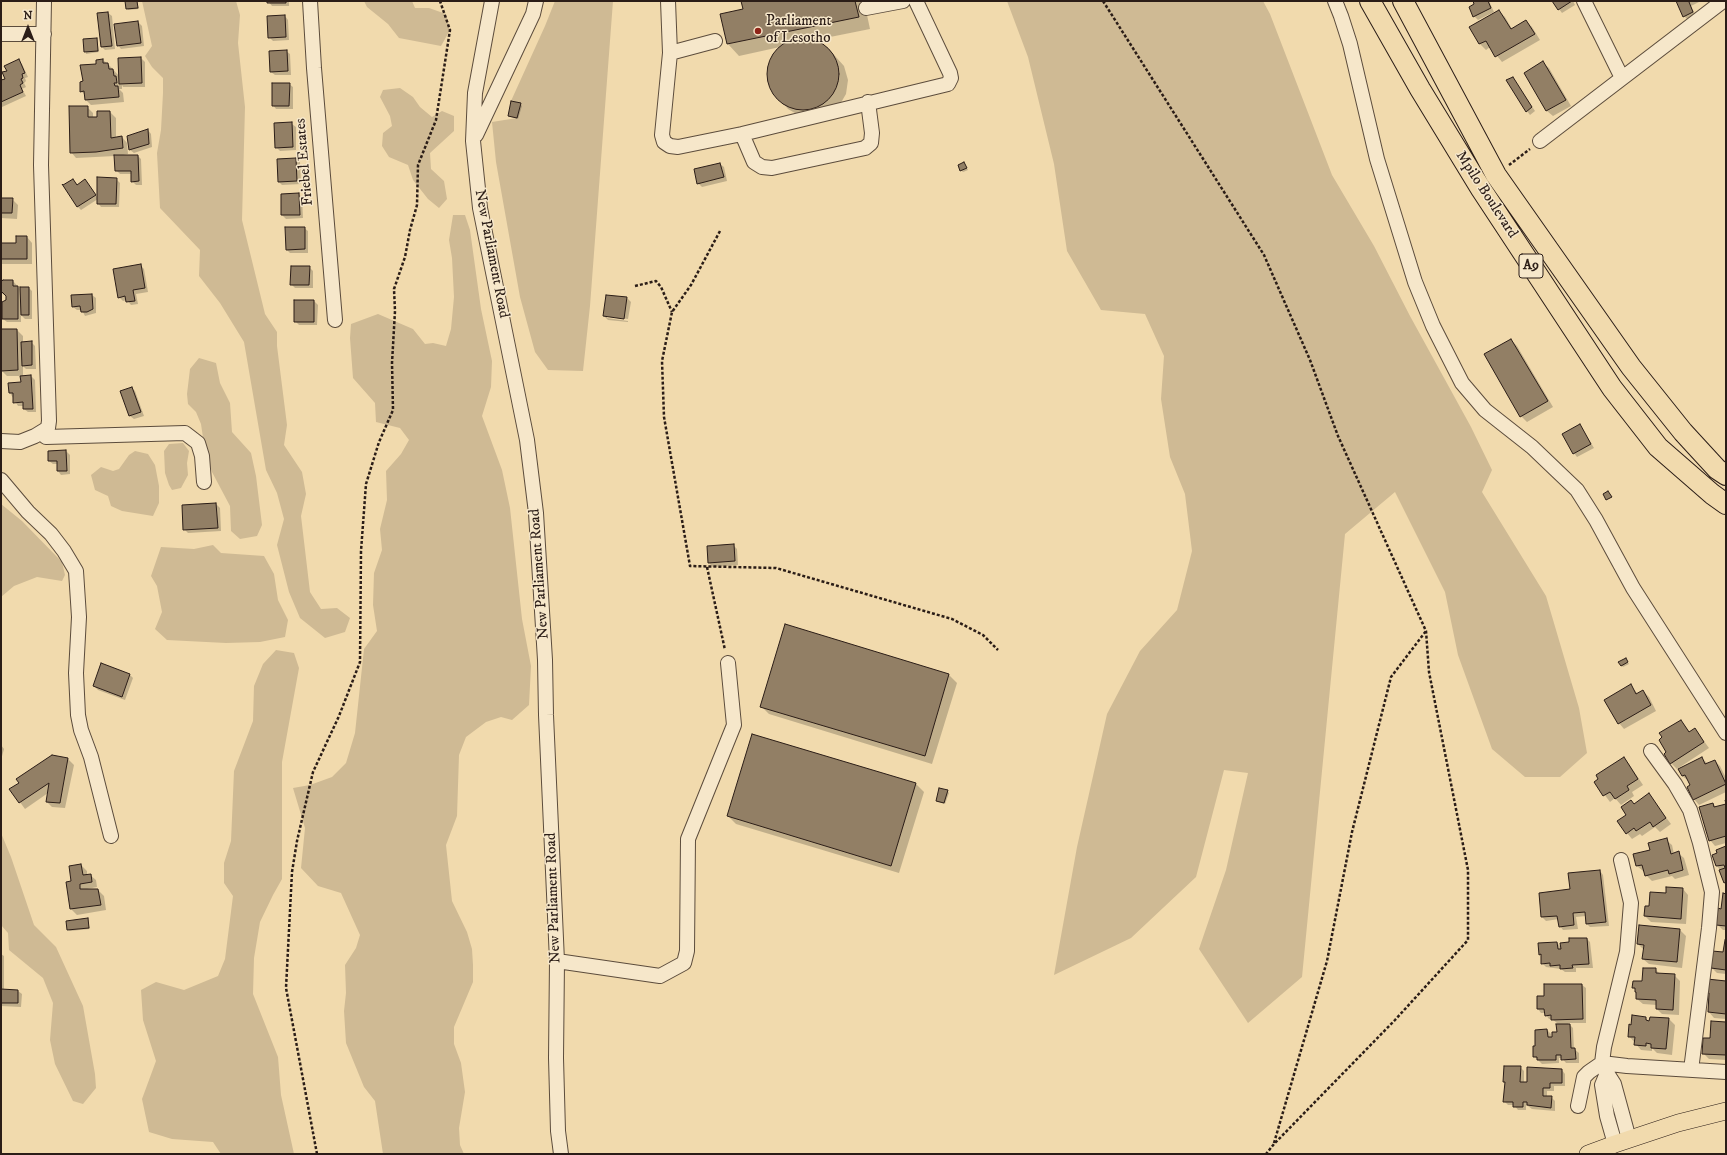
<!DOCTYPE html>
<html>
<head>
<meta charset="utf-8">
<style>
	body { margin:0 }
	#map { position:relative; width:1727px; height:1155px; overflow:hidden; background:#f1daad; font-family:"IM FELL DW Pica",serif }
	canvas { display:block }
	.frame { position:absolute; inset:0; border:2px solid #2b1d17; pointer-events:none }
	.north { position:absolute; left:8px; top:8px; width:40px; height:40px; -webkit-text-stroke:3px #f6e7ca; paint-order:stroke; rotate:0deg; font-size:11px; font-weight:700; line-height:16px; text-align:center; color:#2b1d17 }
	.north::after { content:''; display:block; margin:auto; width:14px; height:18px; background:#2b1d17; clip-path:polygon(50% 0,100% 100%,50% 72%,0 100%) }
</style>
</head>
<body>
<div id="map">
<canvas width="1727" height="1155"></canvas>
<div class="frame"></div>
<div class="north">N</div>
</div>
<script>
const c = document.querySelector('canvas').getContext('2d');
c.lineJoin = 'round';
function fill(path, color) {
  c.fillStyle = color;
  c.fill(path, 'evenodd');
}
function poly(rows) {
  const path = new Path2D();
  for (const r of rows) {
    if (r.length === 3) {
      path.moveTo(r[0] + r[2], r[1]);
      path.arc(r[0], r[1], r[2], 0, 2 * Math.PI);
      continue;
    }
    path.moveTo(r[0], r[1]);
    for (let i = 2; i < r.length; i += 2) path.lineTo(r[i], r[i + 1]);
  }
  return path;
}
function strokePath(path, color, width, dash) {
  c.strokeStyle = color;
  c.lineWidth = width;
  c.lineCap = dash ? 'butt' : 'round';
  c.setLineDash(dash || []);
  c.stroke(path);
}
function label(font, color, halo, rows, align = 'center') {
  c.font = font + ' "IM FELL DW Pica",serif';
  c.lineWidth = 3;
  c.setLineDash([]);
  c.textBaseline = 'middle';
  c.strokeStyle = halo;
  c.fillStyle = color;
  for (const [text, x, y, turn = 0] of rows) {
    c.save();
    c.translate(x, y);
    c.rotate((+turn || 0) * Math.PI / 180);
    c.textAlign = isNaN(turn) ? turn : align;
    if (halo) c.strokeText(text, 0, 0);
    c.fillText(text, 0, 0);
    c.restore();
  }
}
fill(poly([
	[142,1,236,1,240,15,238,43,245,107,242,220,265,314,277,332,277,346,287,425,284,445,302,472,306,494,301,516,310,592,321,609,337,608,350,618,345,632,325,638,300,618,289,592,277,545,284,519,277,493,266,470,244,342,220,303,199,276,200,250,160,208,157,153,161,130,163,93,163,78,152,67,145,56,152,46],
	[364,1,412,1,415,8,429,8,446,14,450,30,441,46,399,38,388,24,367,7],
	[555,1,613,1,590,306,583,371,548,370,535,352,520,297,496,162,492,122,517,118,520,104,511,101,545,26],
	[1007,1,1263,1,1270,14,1332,175,1374,246,1410,316,1471,427,1492,470,1482,492,1546,596,1579,708,1587,753,1560,777,1525,777,1492,749,1458,655,1445,592,1395,492,1345,534,1302,977,1248,1023,1199,949,1226,870,1248,773,1224,770,1196,877,1131,938,1054,975,1077,847,1107,714,1140,651,1177,610,1192,551,1185,494,1170,457,1161,399,1164,356,1145,314,1101,310,1067,251,1054,164,1028,57],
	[400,88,413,97,420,107,432,117,442,111,454,116,454,131,430,153,431,169,444,181,447,199,439,208,428,199,413,180,408,165,389,157,382,146,383,133,392,126,390,116,380,97,383,90],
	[453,215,465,215,470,230,481,309,492,361,491,387,482,416,502,470,510,508,522,619,531,666,529,705,512,720,501,717,486,722,466,737,459,755,457,816,446,845,452,901,467,932,472,949,473,965,473,982,454,1027,454,1044,461,1063,465,1092,459,1128,460,1145,464,1154,383,1154,375,1101,364,1087,346,1043,344,1011,346,993,345,965,356,948,360,935,341,893,318,886,301,868,305,828,293,788,310,785,332,777,346,763,355,733,364,649,377,631,373,605,374,573,382,550,380,529,387,500,386,471,401,454,409,440,400,428,376,422,375,403,353,378,350,338,351,324,378,314,413,329,425,344,433,343,446,346,451,329,454,297,452,258,449,240],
	[199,358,216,363,220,383,230,403,232,432,251,453,256,476,262,525,257,536,240,539,231,531,230,506,212,472,205,451,201,424,196,412,188,404,187,394,190,369],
	[183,443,189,451,187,463,188,475,181,488,172,490,169,485,165,473,164,451,169,444],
	[135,451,148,454,155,465,159,486,159,503,153,516,122,511,111,506,108,496,95,490,91,475,101,467,113,471,119,469,129,455],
	[1,504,22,521,62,562,65,575,62,581,37,577,14,586,1,597],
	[213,545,221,553,264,556,274,574,278,600,288,620,285,637,260,642,226,643,167,640,155,629,162,612,157,586,151,576,161,547,194,549],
	[276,650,294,653,299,668,282,762,282,879,273,895,260,922,254,958,253,994,278,1057,281,1095,294,1154,221,1154,213,1142,172,1139,149,1132,142,1099,156,1061,143,1020,141,990,156,982,184,990,218,976,225,959,233,896,224,883,224,863,231,841,234,771,253,721,254,686,263,664],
	[1,833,11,857,34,925,56,947,83,1006,95,1074,96,1088,83,1104,73,1101,55,1064,50,1040,53,1003,43,978,9,950,8,933,1,925]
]), '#cfba94');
fill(poly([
	[137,1,139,9,128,10,127,8],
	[268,1,289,1,289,6,272,6],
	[742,1,864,1,870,29,815,40,827,47,844,66,848,80,846,94,839,106,800,116,788,109,771,89,768,76,770,62,777,50,780,47,739,56,728,44,721,15,744,10],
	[1474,1,1489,1,1494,12,1478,20,1474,16,1476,5],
	[1553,1,1573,1,1575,5,1562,13],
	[1677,1,1698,1,1699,2,1691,6,1696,16,1688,20,1684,16],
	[1499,11,1505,17,1512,29,1526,21,1532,27,1540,40,1502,62,1490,47,1486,50,1480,44,1470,27],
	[108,13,112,16,115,49,105,50,102,47],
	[285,16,288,20,289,40,273,41,269,37],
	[138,22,142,26,144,46,121,49,118,45],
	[97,39,99,52,86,54,84,40],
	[286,51,290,54,291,75,275,75,271,72],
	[141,58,145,62,145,87,123,87,122,85,122,89,119,89,123,93,124,102,91,105,86,100,85,95,81,91,84,82,103,60,108,64,120,77],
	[18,60,22,64,28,77,25,78,26,81,24,83,26,87,22,89,26,96,2,107,1,82,6,79,8,71],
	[1543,63,1549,68,1571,106,1553,116,1547,111,1525,73],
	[1513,78,1535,111,1530,115,1527,111],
	[289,84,293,87,293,109,276,109,273,105],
	[520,104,522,106,518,119,511,117,509,116],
	[87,107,93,113,93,118,98,118,110,112,116,118,116,138,122,137,127,143,128,154,123,155,123,156,138,156,141,159,142,185,136,185,132,181,132,174,120,174,116,170,115,156,76,158,71,152],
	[292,124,296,127,296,150,280,151,276,147],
	[148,130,151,134,152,147,134,153,130,150],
	[296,159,300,162,301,184,282,185,279,182],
	[964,163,968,170,963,172,961,170],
	[720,164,724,167,727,181,702,187,698,183],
	[116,179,120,183,119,207,101,207,98,203,98,199,81,210,77,206,73,180,78,185,85,180,98,198],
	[299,194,302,198,303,218,286,219,282,215],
	[1,199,12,199,18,205,17,219,1,218],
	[304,228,308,231,308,253,290,253,287,250],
	[27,237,32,243,32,264,1,264,1,244,17,244],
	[140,265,144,269,148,292,136,294,138,304,131,305,127,300,123,301,119,297],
	[309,267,313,271,313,288,295,288,291,284],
	[13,281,21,290,29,288,32,291,32,319,25,319,21,315,21,322,7,322,3,319,6,296,1,293,1,284],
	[92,295,96,298,96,313,85,316,82,310,77,310,73,307],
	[607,296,627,298,631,302,628,319,607,316,607,318,628,321,628,322,608,320,604,316],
	[314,301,318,305,317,325,299,325,295,321],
	[1,330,17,330,23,336,23,342,31,342,35,346,36,369,26,369,23,366,23,377,31,376,35,380,36,412,28,412,24,409,24,406,18,406,10,393,22,383,21,376,7,376,1,370],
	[1511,340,1517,346,1553,407,1527,422,1521,416],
	[132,388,135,391,144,416,134,419,130,416,121,391],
	[1580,425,1594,448,1577,457,1574,453],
	[66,451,70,455,70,474,61,475,58,471,58,464,53,464,49,461],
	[216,504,220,508,221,531,188,533,184,529],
	[733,545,737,549,738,565,713,567,709,563],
	[786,626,949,675,957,683,932,764,769,714,762,707],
	[1627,661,1629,664,1623,667,1619,662],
	[129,674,133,678,125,700,98,690,94,686],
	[1631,686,1638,694,1643,691,1649,697,1656,711,1624,729,1619,723],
	[1681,721,1690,732,1695,729,1709,748,1677,769,1671,763],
	[753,735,916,784,924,792,899,873,736,824,728,816],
	[1,745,4,749,1,760],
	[52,756,68,759,74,765,65,808,52,807,47,802,48,793,25,809,11,790],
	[1624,758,1629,764,1643,785,1632,792,1634,796,1621,805,1615,798,1610,802,1595,782],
	[1702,758,1708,764,1715,761,1720,766,1726,778,1726,792,1699,805,1694,799,1689,781,1682,776],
	[947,791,949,793,945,804,938,802,937,801],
	[1649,795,1671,824,1660,832,1655,827,1642,836,1640,834,1632,839,1627,833,1628,815,1631,801,1635,805],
	[1713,804,1716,807,1726,805,1726,843,1715,846,1710,840],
	[1666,840,1672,845,1674,854,1678,853,1684,858,1689,875,1675,879,1672,876,1652,881,1646,875,1645,871,1643,871,1637,866,1651,851],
	[1726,847,1726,883,1720,870,1717,866],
	[81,865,87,871,87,875,90,875,96,880,97,887,87,889,87,890,98,890,104,896,106,910,77,915,71,909,73,882],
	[1600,871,1603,875,1609,926,1590,927,1587,924,1586,916,1576,917,1578,929,1563,930,1560,926,1559,919,1546,921,1542,917,1540,894,1571,890],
	[1683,889,1688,895,1686,924,1651,922,1645,916,1650,907,1667,894],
	[1726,895,1726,930,1723,930,1717,924],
	[87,919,90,929,70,931,68,930],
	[1680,930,1686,936,1682,968,1649,964,1643,959,1644,950,1638,944],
	[1587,939,1590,942,1593,968,1576,968,1576,972,1565,972,1561,969,1546,967,1542,963,1542,957,1540,954,1557,943,1562,948],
	[1726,942,1726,974,1717,973,1712,968,1724,953],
	[1,954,4,956,4,990,18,991,22,994,21,1007,1,1006],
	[1655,969,1661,975,1674,975,1680,981,1679,1015,1662,1014,1657,1009,1657,1005,1643,1004,1637,999,1636,990,1633,988,1643,982],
	[1726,982,1726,1019,1714,1018,1709,1012,1710,995,1707,992],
	[1582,985,1586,988,1586,1023,1568,1023,1573,1028,1574,1049,1579,1053,1579,1063,1566,1063,1562,1058,1559,1058,1559,1063,1542,1064,1534,1056,1547,1030,1551,1034,1551,1038,1553,1038,1558,1033,1557,1023,1552,1019,1549,1019,1546,1015,1545,1013,1541,1013,1538,1009,1545,997],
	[1645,1018,1650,1022,1650,1018,1669,1019,1675,1025,1672,1055,1657,1053,1652,1048,1652,1051,1641,1050,1629,1036,1632,1026],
	[1726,1023,1726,1060,1709,1059,1703,1053],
	[1505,1067,1520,1067,1524,1071,1524,1083,1562,1070,1565,1074,1565,1086,1554,1086,1554,1091,1547,1091,1547,1097,1551,1097,1555,1101,1555,1111,1532,1109,1528,1106,1526,1106,1526,1110,1518,1110,1514,1105,1508,1105,1504,1101,1506,1084,1504,1082],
	[1627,1110,1631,1122,1607,1128,1603,1115]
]), '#0003');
const building = poly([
	[125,1,137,1,138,8,126,9,125,1],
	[267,1,286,1,286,3,267,3,267,1],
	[741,1,855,1,859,17,727,44,720,14,743,9,741,1],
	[1473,1,1488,1,1491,8,1473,17,1469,7,1474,4,1473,1],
	[1552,1,1572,1,1558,10,1552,1],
	[1676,1,1691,1,1689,2,1693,12,1683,17,1676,1],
	[1499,10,1511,29,1526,20,1535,34,1495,57,1486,41,1479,44,1469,27,1499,10],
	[108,12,112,46,101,47,97,13,108,12],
	[285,15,286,37,268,38,267,16,285,15],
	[138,21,141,43,117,46,114,24,138,21],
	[803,74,36],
	[97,38,98,51,84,52,83,39,97,38],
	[287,50,288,71,270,72,269,51,287,50],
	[141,57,142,83,119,84,118,58,141,57],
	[19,59,25,73,22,74,23,78,21,79,23,83,20,85,23,92,1,102,1,80,5,79,2,72,7,71,4,66,19,59],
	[103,59,103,63,108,63,109,69,113,69,114,76,116,76,117,83,114,83,115,86,118,86,119,97,85,100,84,91,80,92,80,82,83,81,80,65,96,64,96,60,103,59],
	[1543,61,1566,100,1546,111,1524,73,1543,61],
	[1513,77,1532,107,1526,112,1506,80,1513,77],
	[272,83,290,83,289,106,272,106,272,83],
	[511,101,521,103,517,118,508,116,511,101],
	[69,106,88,106,88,117,97,117,97,111,110,111,111,138,122,136,123,148,96,152,70,153,69,106],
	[292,122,293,147,275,148,274,123,292,122],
	[148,129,149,144,129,150,127,136,148,129],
	[114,155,138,155,139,181,131,182,131,171,115,171,114,155],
	[296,158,297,181,278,182,277,159,296,158],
	[964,162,967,168,960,171,958,165,964,162],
	[720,163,724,177,697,184,694,169,720,163],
	[97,177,117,178,116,204,97,204,97,177],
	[73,179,77,185,85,179,96,195,77,207,62,184,63,185,73,179],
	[299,193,300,215,281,215,281,194,299,193],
	[1,198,13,198,12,213,1,213,1,198],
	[285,227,305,227,305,249,286,250,285,227],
	[16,236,27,236,27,259,1,259,1,243,16,243,16,236],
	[141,264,145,288,133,290,135,301,126,302,125,296,118,298,113,269,141,264],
	[291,266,310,266,309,285,290,285,291,266],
	[3,280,13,280,13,286,18,286,18,319,2,319,2,302,6,300,6,296,1,291,1,282,3,280],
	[20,287,29,287,29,315,21,315,20,287],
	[92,294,93,309,87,312,81,312,80,306,72,307,71,295,92,294],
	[606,295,627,297,624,319,603,316,606,295],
	[294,300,314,300,314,322,294,322,294,300],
	[1,329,17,329,18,370,1,371,1,329],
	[1511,339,1548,401,1520,417,1484,354,1511,339],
	[32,341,32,365,22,366,21,342,32,341],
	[31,375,33,409,23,409,23,402,13,403,13,393,9,393,8,383,21,382,20,376,31,375],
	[132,387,141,412,129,416,120,391,132,387],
	[1580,424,1591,444,1573,454,1562,434,1580,424],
	[66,450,67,471,57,471,57,461,48,461,48,451,66,450],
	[1608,491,1612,497,1606,500,1603,494,1608,491],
	[216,503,218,528,183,530,182,505,216,503],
	[734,544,735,561,708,563,707,546,734,544],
	[785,624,949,674,925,756,760,707,785,624],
	[1626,658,1628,662,1621,666,1618,662,1626,658],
	[101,663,130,674,122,697,93,686,101,663],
	[1631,684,1636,694,1643,690,1651,705,1618,724,1604,700,1631,684],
	[1681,720,1689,732,1695,728,1704,742,1670,764,1664,754,1666,752,1659,740,1662,737,1659,733,1681,720],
	[752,734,916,783,891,866,727,816,752,734],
	[52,755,68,758,60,803,46,802,49,783,19,803,9,789,19,783,16,779,52,755],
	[1624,757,1638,779,1627,786,1629,790,1615,799,1610,792,1603,796,1594,782,1598,779,1596,775,1624,757],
	[1702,757,1705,764,1715,760,1726,784,1693,800,1687,787,1690,785,1685,775,1682,776,1678,769,1702,757],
	[939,788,948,790,944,803,936,801,939,788],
	[1649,793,1666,818,1653,827,1650,822,1636,831,1634,828,1626,834,1617,821,1626,815,1621,807,1631,800,1634,804,1649,793],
	[1726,799,1726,836,1709,841,1699,807,1713,803,1714,807,1726,804,1725,800,1726,799],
	[1667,838,1671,854,1679,851,1683,870,1669,874,1668,870,1645,876,1642,865,1636,866,1633,854,1650,850,1648,843,1667,838],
	[1726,846,1726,882,1724,883,1719,870,1725,868,1724,865,1716,866,1712,855,1717,853,1716,850,1726,846],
	[81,864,83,875,91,874,92,882,80,884,80,889,98,889,101,905,70,909,66,882,71,881,69,866,81,864],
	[1600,870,1606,922,1586,924,1585,912,1573,913,1574,925,1559,927,1557,916,1541,917,1539,893,1570,889,1568,873,1600,870],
	[1666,887,1683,888,1681,919,1644,916,1645,906,1649,906,1650,892,1666,893,1666,887],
	[1723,893,1726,894,1726,926,1716,925,1718,908,1721,909,1723,893],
	[88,918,89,928,67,930,66,921,88,918],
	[1639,925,1680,929,1677,962,1642,959,1644,945,1637,944,1639,925],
	[1569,938,1587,938,1589,964,1572,965,1573,968,1560,969,1560,965,1550,966,1550,963,1541,964,1541,954,1539,955,1538,943,1557,942,1558,949,1561,949,1560,943,1569,942,1569,938],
	[1725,940,1726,941,1726,970,1711,968,1712,951,1723,952,1725,940],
	[1643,968,1656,968,1656,973,1675,974,1673,1010,1656,1009,1656,1000,1636,999,1636,992,1635,992,1635,988,1632,988,1633,981,1642,981,1643,968],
	[1707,979,1726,981,1726,1014,1708,1012,1709,993,1706,993,1707,979],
	[1544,984,1582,984,1583,1019,1551,1020,1551,1015,1545,1016,1544,1009,1537,1009,1537,996,1544,996,1544,984],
	[1,989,18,990,18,1003,1,1003,1,989],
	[1632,1015,1646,1017,1646,1020,1649,1021,1650,1017,1669,1018,1666,1049,1651,1048,1651,1044,1646,1043,1646,1046,1634,1045,1635,1037,1628,1037,1629,1024,1631,1025,1632,1015],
	[1711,1021,1726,1022,1726,1055,1702,1054,1703,1038,1710,1038,1711,1021],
	[1556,1024,1570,1024,1571,1048,1575,1048,1576,1059,1561,1060,1561,1055,1556,1055,1556,1060,1537,1060,1537,1057,1533,1057,1533,1046,1535,1046,1535,1030,1547,1029,1548,1037,1552,1037,1552,1032,1557,1032,1556,1024],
	[1504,1066,1521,1066,1520,1082,1527,1082,1527,1067,1562,1069,1562,1083,1550,1083,1550,1088,1543,1088,1543,1096,1552,1096,1551,1108,1527,1105,1527,1102,1523,1102,1523,1107,1513,1107,1513,1102,1503,1102,1505,1082,1503,1082,1504,1066]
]);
fill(building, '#927f65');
strokePath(building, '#2b1d17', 1);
const minor = poly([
	[310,1,314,68,335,320],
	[492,1,475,93,473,141,480,208,527,440,536,513,545,660,546,715,557,961,556,1058,558,1131,561,1154],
	[668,1,670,53,662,135,664,142,670,146,678,147,742,134,948,84,951,78,950,73,916,1],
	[1335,1,1341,16,1350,44,1377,159,1415,282,1433,326,1462,383,1485,410,1532,447,1577,490,1596,520,1633,588,1726,733],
	[1584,1,1622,78],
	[866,8,903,1],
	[1,34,44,34],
	[670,53,715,41],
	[742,134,754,162,762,167,772,168,865,148,871,143,872,133,868,102],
	[476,135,533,14,536,1],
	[1540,141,1723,1],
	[41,433,46,437,185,433,198,443,202,456,204,482],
	[1,441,20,442,35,436,48,428,49,421,41,165,44,1],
	[1,480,28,512,51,534,64,551,76,571,79,617,76,673,78,715,81,730,91,757,111,836],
	[1651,751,1675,784,1690,810,1700,843,1712,892,1709,928,1691,1070],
	[1621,860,1631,903,1627,952,1604,1047,1602,1063,1607,1073,1614,1084,1629,1139],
	[557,961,660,976,684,963,687,951,688,839,734,725,728,663],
	[1607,1073,1602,1085,1607,1116,1615,1144],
	[1578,1106,1584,1077,1589,1072,1602,1063,1627,1066,1726,1072]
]);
const major = poly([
	[1588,1154,1615,1144,1678,1123,1726,1111]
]);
const highway = poly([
	[1370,1,1420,89,1481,189,1612,388,1658,447,1712,494,1726,504],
	[1403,1,1496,175,1631,367,1683,432,1717,469,1726,475]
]);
strokePath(minor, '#5c4c3c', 16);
strokePath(major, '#2b1d17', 18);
strokePath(highway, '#2b1d17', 22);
strokePath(poly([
	[1103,1,1264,255,1310,360,1338,436,1426,631,1429,672,1468,870,1468,940,1395,1020,1274,1144,1266,1154],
	[1509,165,1530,149],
	[720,231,691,285,672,312,662,361,664,417,690,566,776,568,952,619,983,635,998,650],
	[635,286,656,281,661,287,672,312],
	[707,567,725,650],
	[1274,1143,1327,961,1352,832,1391,677,1426,631],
	[317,1154,286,988,292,872,297,841,313,772,339,716,360,662,361,551,366,484,379,442,393,410,392,363,395,311,394,289,405,257,410,230,417,205,418,165,436,120,450,30,440,1]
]), '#2b1d17', 2.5, [3, 2]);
strokePath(minor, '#f6e7ca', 14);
strokePath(major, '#f1daad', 17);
strokePath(highway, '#f1daad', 20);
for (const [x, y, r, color] of [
	[758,31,4,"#8f2418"]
]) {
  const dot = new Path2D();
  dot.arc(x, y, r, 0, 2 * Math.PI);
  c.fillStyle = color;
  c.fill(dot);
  strokePath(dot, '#f6e7ca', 1.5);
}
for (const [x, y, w] of [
	[1531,266,24]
]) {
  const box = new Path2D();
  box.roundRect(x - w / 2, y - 12, w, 24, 3);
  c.fillStyle = '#f6e7ca';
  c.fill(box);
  strokePath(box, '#2b1d17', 1);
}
label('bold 14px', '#2b1d17', null, [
	["A9",1531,266]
]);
label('15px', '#2b1d17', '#f6e7ca', [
	["Parliament",766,22],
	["of Lesotho",766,39]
], 'left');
label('15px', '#2b1d17', '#f6e7ca', [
	["Friebel Estates",305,162,-95],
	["Mpilo Boulevard",1486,195,57],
	["New Parliament Road",491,254,79],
	["New Parliament Road",540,574,-94],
	["New Parliament Road",554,898,-92]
]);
</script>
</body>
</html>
